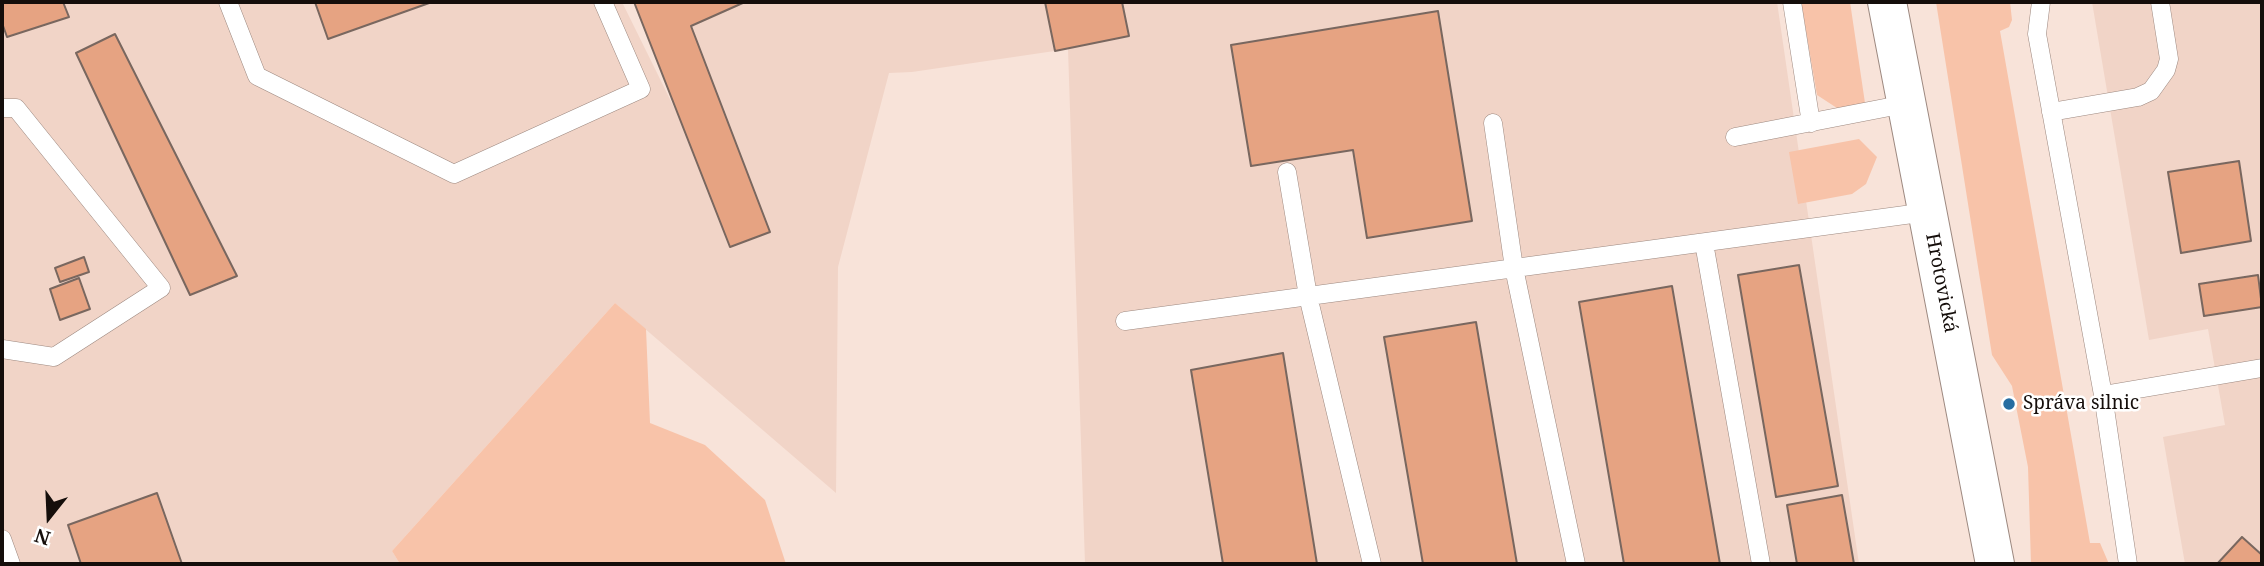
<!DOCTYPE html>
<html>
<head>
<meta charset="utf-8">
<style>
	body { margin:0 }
	#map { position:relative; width:2264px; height:566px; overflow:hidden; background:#f8e3d9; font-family:"Noto Serif",serif }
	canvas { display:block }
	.frame { position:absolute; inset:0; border:4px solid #150e0b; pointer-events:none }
	.north { position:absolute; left:14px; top:482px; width:70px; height:70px; -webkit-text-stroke:5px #fff; paint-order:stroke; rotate:198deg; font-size:19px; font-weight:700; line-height:28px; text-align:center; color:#150e0b }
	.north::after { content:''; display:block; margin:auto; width:24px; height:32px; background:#150e0b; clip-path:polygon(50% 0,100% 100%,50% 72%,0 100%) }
</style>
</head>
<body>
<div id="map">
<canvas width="2264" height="566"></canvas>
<div class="frame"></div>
<div class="north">N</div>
</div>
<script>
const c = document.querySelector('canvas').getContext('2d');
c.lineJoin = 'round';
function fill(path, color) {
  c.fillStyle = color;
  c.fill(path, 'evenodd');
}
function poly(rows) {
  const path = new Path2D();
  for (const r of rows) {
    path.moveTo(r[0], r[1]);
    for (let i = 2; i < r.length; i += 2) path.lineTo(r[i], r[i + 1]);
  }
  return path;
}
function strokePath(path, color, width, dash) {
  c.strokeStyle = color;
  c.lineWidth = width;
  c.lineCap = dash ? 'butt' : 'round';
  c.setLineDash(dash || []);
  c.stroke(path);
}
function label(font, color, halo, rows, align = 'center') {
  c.font = font + ' "Noto Serif",serif';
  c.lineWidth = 5;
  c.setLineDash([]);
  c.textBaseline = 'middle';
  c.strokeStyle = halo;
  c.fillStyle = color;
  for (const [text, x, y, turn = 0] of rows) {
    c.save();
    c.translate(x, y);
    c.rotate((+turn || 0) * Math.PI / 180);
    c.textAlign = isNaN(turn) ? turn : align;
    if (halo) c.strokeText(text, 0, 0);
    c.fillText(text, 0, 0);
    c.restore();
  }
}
fill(poly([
	[2,2,622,2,735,231,658,2,1777,2,1859,564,1085,564,1068,49,912,72,889,73,838,267,836,493,615,303,392,551,400,564,2,564],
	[2092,2,2262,2,2262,564,2185,564,2163,437,2225,425,2208,329,2149,340]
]), '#f1d4c7');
fill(poly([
	[1801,2,1850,2,1865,103,1840,110,1817,95],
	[1936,2,2010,2,2012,20,2009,27,2000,31,2090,543,2100,543,2109,564,2031,564,2028,467,2012,386,1992,355],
	[1859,139,1877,157,1866,184,1852,194,1798,204,1789,152],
	[615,303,646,329,650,423,705,445,765,500,786,564,400,564,392,551]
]), '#f8c3a9');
const building = poly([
	[2,2,63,2,69,17,7,37,2,23,2,2],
	[315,2,432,2,328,39,315,2],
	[634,2,745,2,691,26,770,232,730,247,634,2],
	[1045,2,1122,2,1129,36,1055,51,1045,2],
	[1438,11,1472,221,1367,238,1353,150,1251,166,1231,45,1438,11],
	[115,34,237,276,190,295,76,53,115,34],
	[2239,161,2251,241,2181,253,2168,172,2239,161],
	[84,257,89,272,60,282,55,268,84,257],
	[1799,265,1838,486,1776,497,1738,275,1799,265],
	[2258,275,2262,307,2204,316,2199,284,2258,275],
	[79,278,90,309,60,320,50,289,79,278],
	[1672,286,1720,564,1624,564,1579,302,1672,286],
	[1476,322,1517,564,1423,564,1384,337,1476,322],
	[1283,353,1317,564,1223,564,1191,370,1283,353],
	[157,493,182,564,81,564,68,525,157,493],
	[1842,495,1854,564,1797,564,1787,505,1842,495],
	[2242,537,2262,555,2262,564,2217,564,2242,537]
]);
fill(building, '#e6a382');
strokePath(building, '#79675f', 2);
const service = poly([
	[228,2,257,76,454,174,641,89,603,2],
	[1792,2,1811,123],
	[2041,2,2037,34,2103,395,2128,564],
	[2,108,16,108,161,288,54,357,2,349],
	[2051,112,2138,97,2151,91,2166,70,2169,59,2160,2],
	[1493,123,1514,268,1576,564],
	[1735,137,1905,104],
	[1287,172,1308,296,1372,564],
	[1704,243,1761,564],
	[1125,321,1927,212],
	[2103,395,2262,368],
	[2,539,11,564]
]);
const secondary = poly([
	[1887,2,1995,564]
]);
strokePath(service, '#9d8980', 19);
strokePath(secondary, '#9d8980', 40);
strokePath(service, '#fff', 18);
strokePath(secondary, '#fff', 38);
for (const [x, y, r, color] of [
	[2009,404,7,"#276da1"]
]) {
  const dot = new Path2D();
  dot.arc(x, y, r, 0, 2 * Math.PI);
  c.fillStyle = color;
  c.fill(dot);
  strokePath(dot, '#fff', 2.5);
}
label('19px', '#150e0b', '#fff', [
	["Hrotovická",1941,283,79]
]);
label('19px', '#150e0b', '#fff', [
	["Správa silnic",2023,404]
], 'left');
</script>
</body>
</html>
